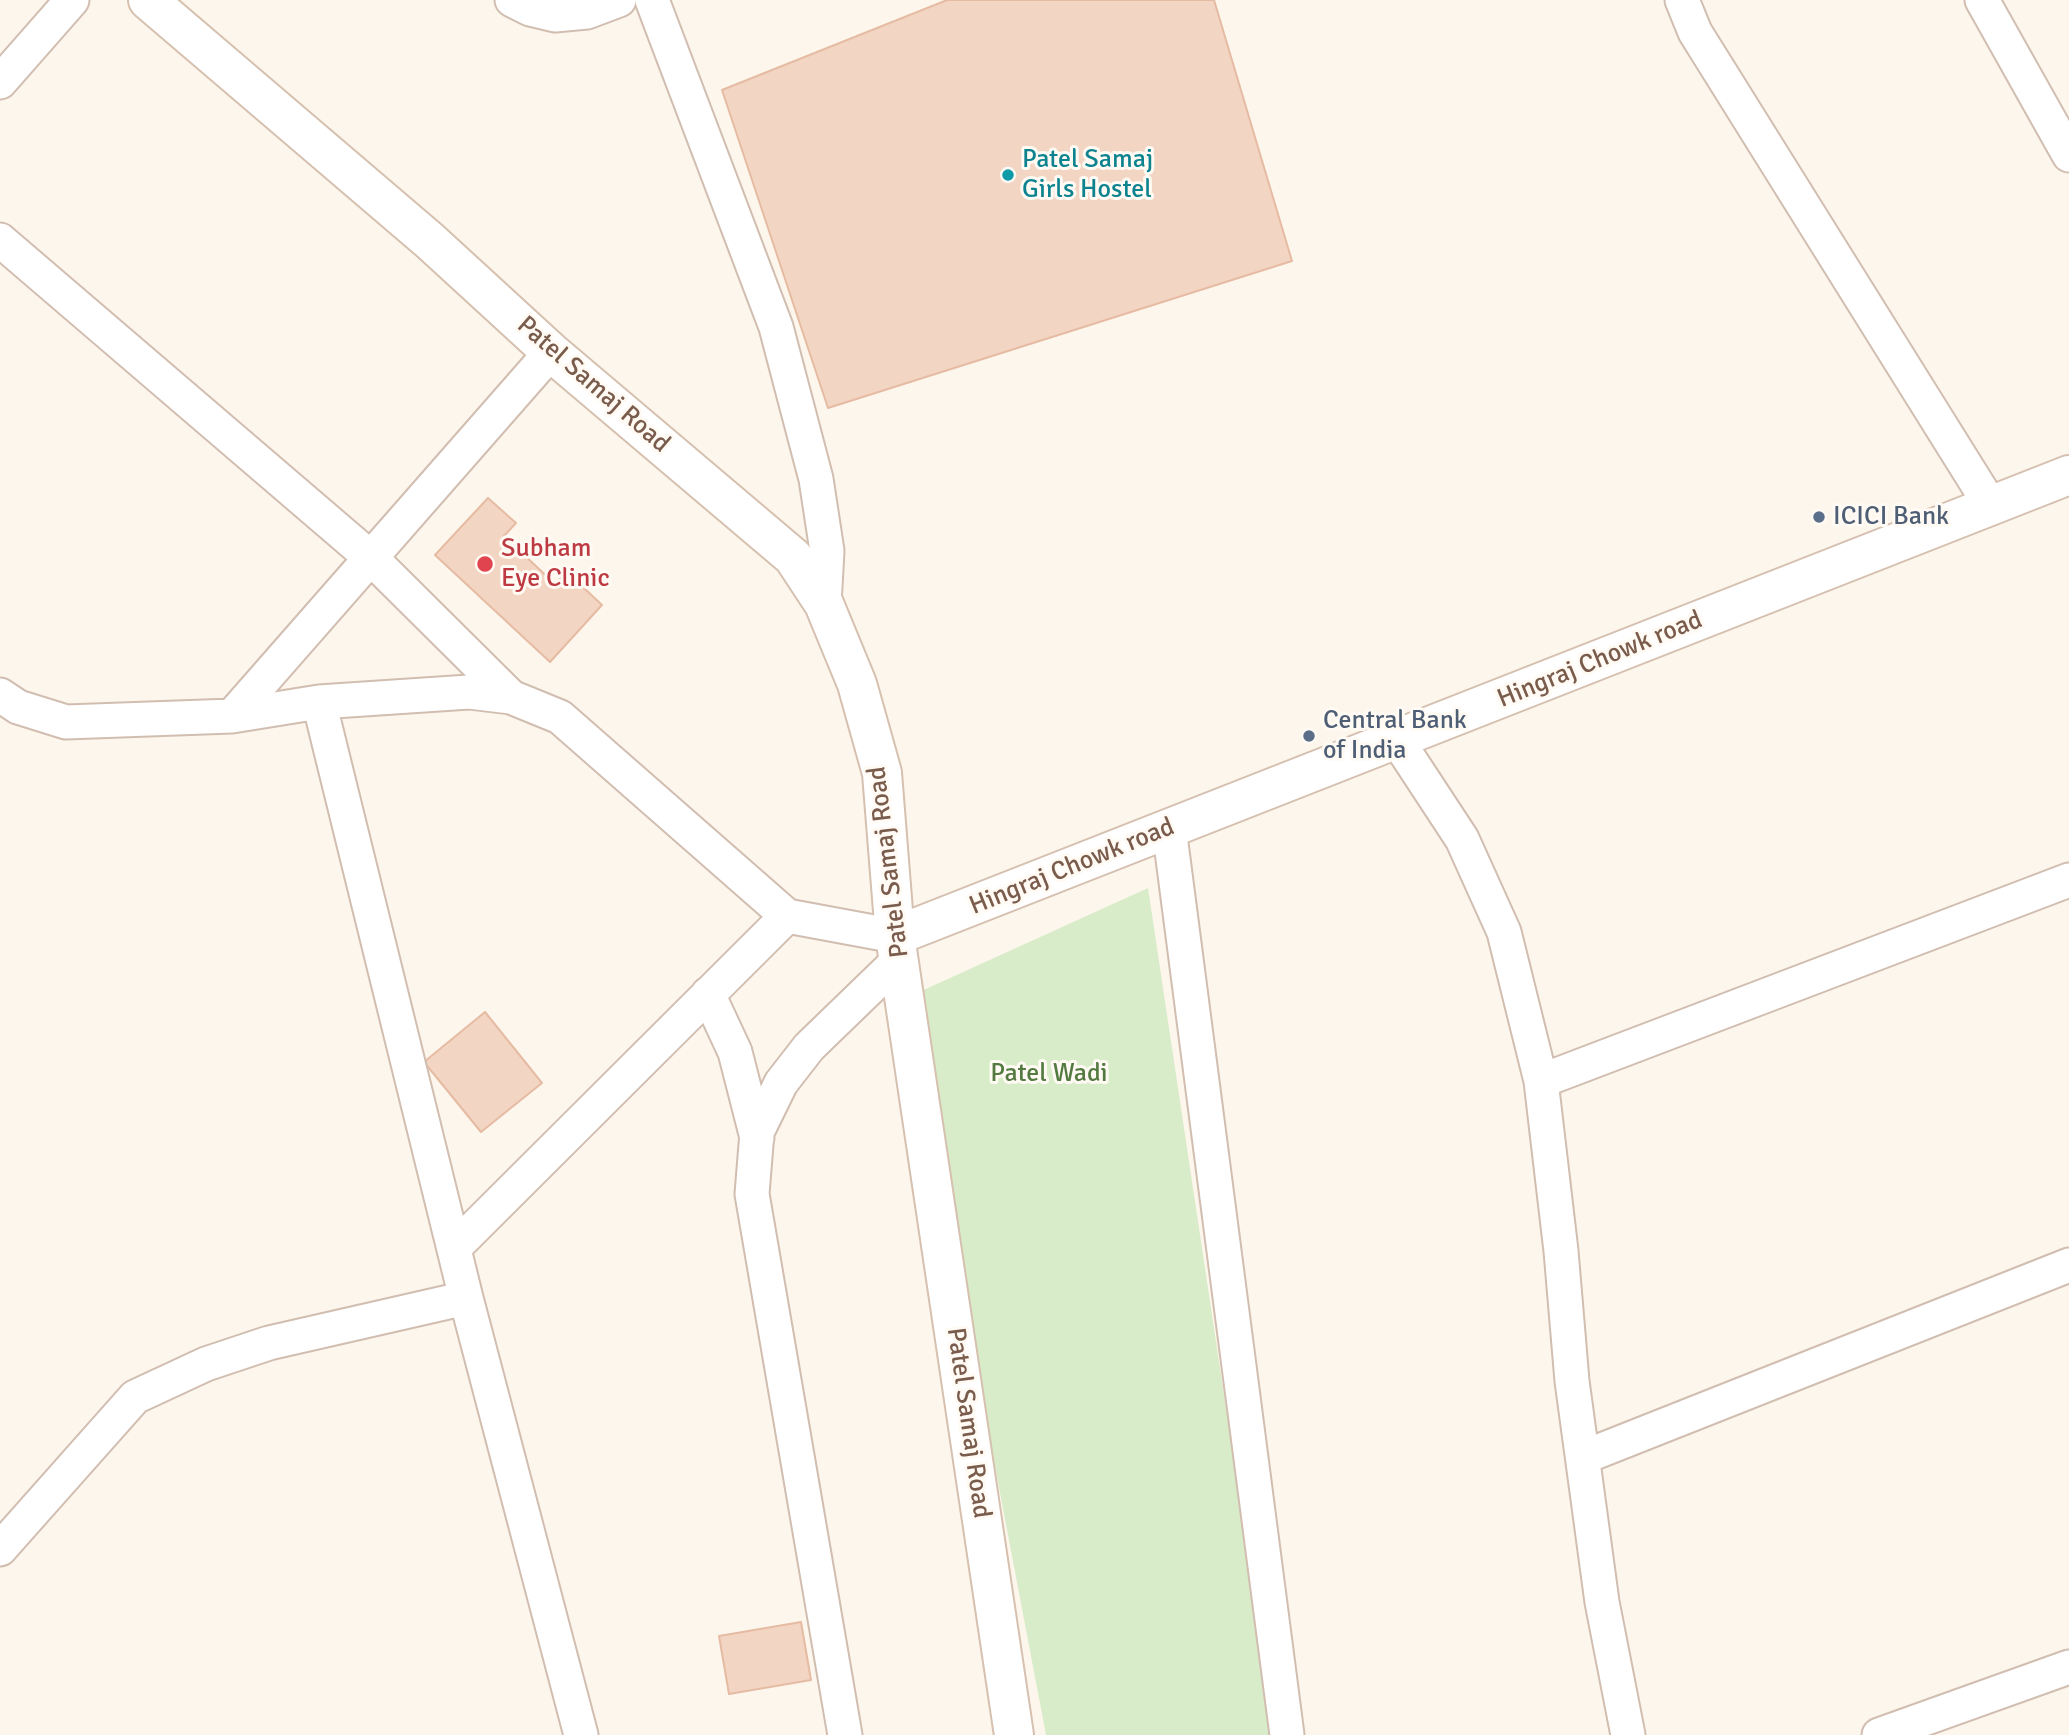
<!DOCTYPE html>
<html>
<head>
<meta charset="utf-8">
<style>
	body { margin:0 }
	canvas { display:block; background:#fdf6ec }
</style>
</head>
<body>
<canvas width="2069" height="1735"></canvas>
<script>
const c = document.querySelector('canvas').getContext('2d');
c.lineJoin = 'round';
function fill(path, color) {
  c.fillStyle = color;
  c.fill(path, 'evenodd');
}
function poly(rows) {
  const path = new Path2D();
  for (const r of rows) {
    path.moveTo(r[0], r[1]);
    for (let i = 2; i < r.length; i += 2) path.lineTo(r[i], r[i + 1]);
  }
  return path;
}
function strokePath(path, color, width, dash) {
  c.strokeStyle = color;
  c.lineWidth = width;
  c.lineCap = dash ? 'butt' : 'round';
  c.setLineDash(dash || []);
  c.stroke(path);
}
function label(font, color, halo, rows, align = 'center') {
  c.font = font + ' Signika,sans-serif';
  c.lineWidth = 6;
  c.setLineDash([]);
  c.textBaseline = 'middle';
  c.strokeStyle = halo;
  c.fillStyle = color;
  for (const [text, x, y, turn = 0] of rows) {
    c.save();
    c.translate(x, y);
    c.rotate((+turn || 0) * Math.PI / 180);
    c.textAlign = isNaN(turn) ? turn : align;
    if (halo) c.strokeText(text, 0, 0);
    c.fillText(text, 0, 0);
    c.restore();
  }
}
fill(poly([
	[1148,888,1275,1735,1046,1735,906,998]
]), '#d8ecc9');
const building = poly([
	[947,0,1214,0,1292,261,828,408,722,90,947,0],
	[488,498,516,523,504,536,555,584,567,572,602,605,550,662,435,555,488,498],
	[485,1012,542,1083,481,1132,424,1062,485,1012],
	[801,1622,811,1680,729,1694,719,1636,801,1622]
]);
fill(building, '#f3d5c3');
strokePath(building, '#e6bba3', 2);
const street = poly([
	[512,0,530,9,555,15,587,12,619,0],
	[652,0,776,327,816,479,827,551,824,604],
	[1682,0,1695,32,1991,506],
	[1982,0,2069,155],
	[0,82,72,0],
	[0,240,371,558,511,697],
	[0,695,18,707,66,722,232,716,319,702,469,692,511,697,560,717,787,916,895,936],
	[319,702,466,1298,581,1735],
	[232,716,551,352],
	[1397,740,1462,839,1504,932,1541,1081,1561,1251,1572,1381,1602,1602,1628,1735],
	[1169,828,1287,1735],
	[708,994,735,1052,757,1138],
	[1541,1081,2069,880],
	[454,1248,787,916],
	[1584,1457,2069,1265],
	[0,1549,135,1397,206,1364,269,1343,466,1298],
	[845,1735,752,1194,757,1132,781,1083,809,1047,900,959],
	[1879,1735,2069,1667]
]);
const secondary = poly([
	[148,0,430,241,551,352,793,557,824,604,857,684,882,773,895,936,1014,1735],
	[895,936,2069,475]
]);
strokePath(street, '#d1beb0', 37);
strokePath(secondary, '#d6c0b0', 42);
strokePath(street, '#fff', 33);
strokePath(secondary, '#fff', 38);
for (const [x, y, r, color] of [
	[1008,175,7,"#0f9aa8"],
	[1819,517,7,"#5c6f8a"],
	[485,564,9,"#e0444e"],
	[1309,736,7,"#5c6f8a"]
]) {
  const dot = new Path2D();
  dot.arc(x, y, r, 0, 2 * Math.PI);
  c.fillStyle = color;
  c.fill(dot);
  strokePath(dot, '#fffaf3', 2.5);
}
label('26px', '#0d838f', '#fffaf3', [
	["Patel Samaj",1022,160],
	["Girls Hostel",1022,190]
], 'left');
label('26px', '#7a5c4d', '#fffaf3', [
	["Patel Samaj Road",593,385,41],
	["Hingraj Chowk road",1600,660,-22],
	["Patel Samaj Road",889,862,-97],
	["Hingraj Chowk road",1072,867,-22],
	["Patel Samaj Road",968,1423,82]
]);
label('26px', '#4e5e75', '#fffaf3', [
	["ICICI Bank",1833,517],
	["Central Bank",1323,721],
	["of India",1323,751]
], 'left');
label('26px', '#be3a42', '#fffaf3', [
	["Subham",501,549],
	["Eye Clinic",501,579]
], 'left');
label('26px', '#537a41', '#fffaf3', [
	["Patel Wadi",1049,1074]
]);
</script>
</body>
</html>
